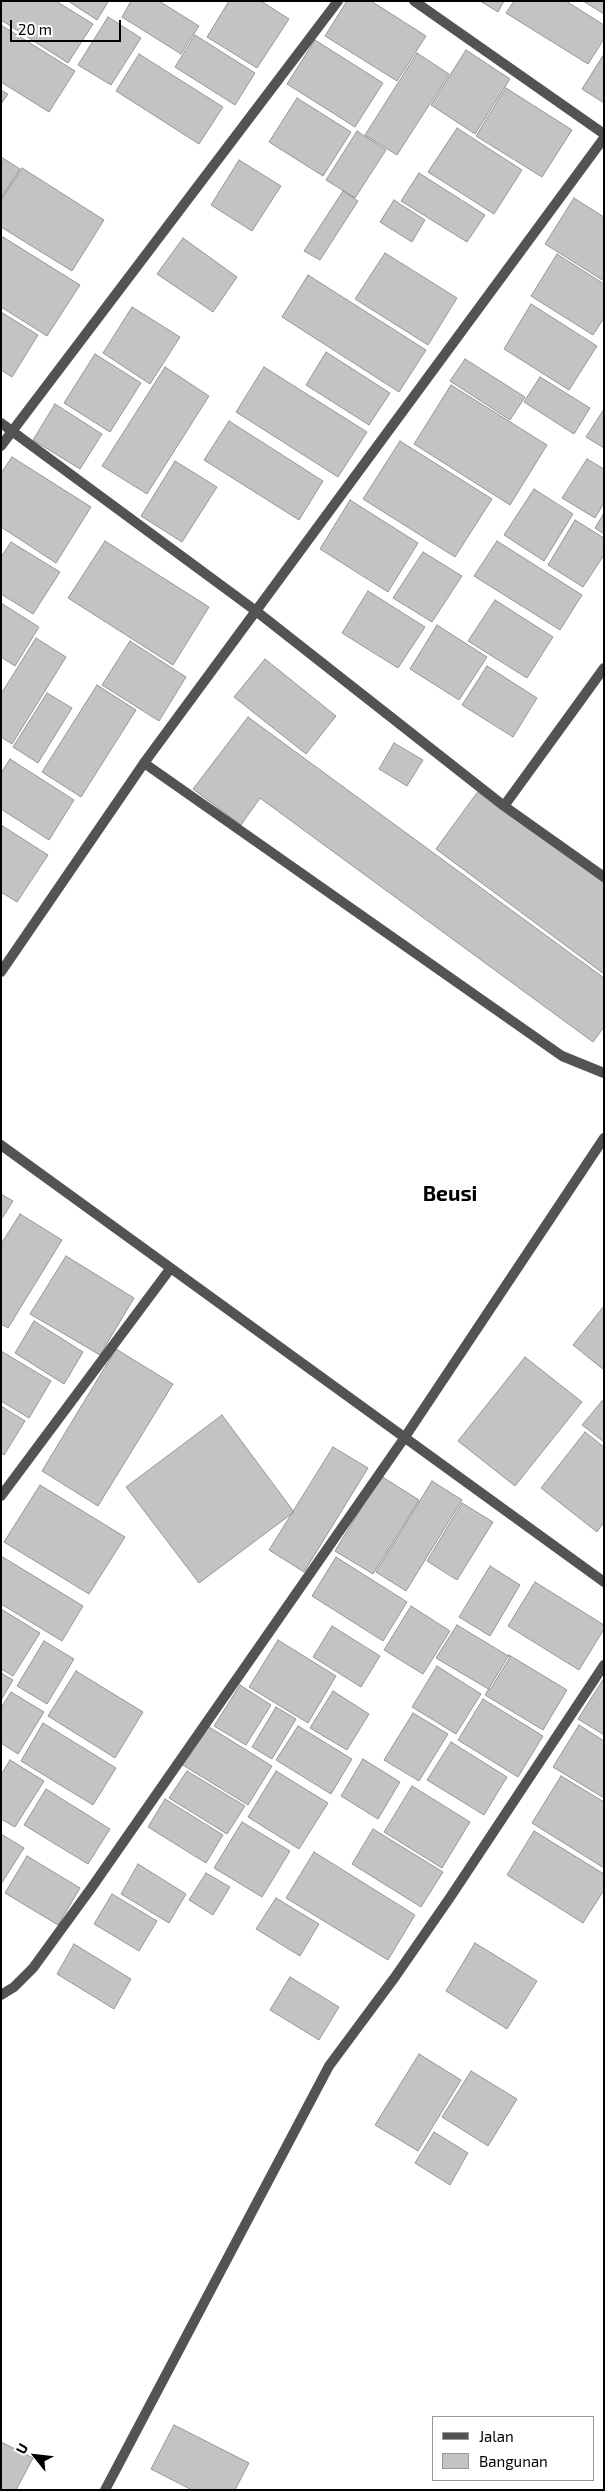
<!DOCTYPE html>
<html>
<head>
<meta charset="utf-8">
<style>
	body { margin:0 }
	#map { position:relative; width:605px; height:2491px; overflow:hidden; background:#fff; font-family:"Exo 2",sans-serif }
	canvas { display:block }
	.frame { position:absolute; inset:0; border:2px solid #000; pointer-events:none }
	.legend { position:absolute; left:432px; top:2416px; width:162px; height:65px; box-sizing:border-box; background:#fff; border:1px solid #999; margin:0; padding:6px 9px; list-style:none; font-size:15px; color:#000 }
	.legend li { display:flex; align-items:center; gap:10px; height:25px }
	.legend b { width:25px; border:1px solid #999 }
	.north { position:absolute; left:10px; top:2431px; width:50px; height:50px; -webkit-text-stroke:4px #fff; paint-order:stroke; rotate:299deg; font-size:14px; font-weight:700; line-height:20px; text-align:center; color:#000 }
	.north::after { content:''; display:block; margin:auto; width:18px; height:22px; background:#000; clip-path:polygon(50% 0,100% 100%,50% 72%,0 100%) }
	.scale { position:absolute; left:10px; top:20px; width:111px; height:22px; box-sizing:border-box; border:2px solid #000; border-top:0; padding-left:6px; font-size:15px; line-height:18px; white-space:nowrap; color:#000; -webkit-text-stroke:4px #fff; paint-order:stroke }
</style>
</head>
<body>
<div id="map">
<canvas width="605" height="2491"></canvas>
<div class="frame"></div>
<ul class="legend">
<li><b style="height:6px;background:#535353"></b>Jalan</li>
<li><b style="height:14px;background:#c3c3c3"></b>Bangunan</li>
</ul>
<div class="north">U</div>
<div class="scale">20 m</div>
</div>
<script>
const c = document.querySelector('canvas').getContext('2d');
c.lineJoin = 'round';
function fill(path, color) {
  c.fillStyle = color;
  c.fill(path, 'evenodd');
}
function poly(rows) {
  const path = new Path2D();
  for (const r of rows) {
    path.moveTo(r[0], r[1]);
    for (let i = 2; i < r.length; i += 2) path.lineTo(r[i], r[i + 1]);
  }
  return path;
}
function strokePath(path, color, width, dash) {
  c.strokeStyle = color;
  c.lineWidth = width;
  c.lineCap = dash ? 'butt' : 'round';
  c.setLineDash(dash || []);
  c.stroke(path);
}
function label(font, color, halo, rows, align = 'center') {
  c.font = font + ' "Exo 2",sans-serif';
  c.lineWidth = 4;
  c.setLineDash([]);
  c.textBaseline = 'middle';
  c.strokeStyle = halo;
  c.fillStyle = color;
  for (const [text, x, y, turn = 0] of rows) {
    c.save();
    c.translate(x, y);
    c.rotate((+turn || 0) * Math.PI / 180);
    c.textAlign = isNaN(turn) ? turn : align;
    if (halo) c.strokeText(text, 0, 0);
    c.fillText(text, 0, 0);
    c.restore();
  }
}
const building = poly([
	[1,1,56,1,93,24,68,63,1,20,1,1],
	[68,1,107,1,108,2,97,20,68,1],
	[131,1,159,1,199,26,181,54,122,17,131,1],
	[229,1,261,1,289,19,257,68,207,37,229,1],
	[347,1,371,1,426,36,397,81,325,36,347,1],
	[480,1,504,1,498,12,480,1],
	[514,1,566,1,604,25,604,39,588,64,506,13,514,1],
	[583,1,604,1,604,14,583,1],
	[108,17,141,38,111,85,78,65,108,17],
	[1,25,75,71,49,112,1,82,1,25],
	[195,35,255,73,235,105,175,67,195,35],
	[315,40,383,83,355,127,287,84,315,40],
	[466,50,510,79,475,134,431,105,466,50],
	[417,53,449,74,397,155,365,135,417,53],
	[139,54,223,107,199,144,116,91,139,54],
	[604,54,604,103,582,89,604,54],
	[506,88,572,130,542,177,476,136,506,88],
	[1,90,8,94,1,104,1,90],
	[297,98,351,132,323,176,269,142,297,98],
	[457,128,522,170,494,214,428,172,457,128],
	[357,131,386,150,355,198,326,180,357,131],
	[1,157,20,169,1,198,1,157],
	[239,160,281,186,252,231,211,205,239,160],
	[22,168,104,220,72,271,1,227,1,200,22,168],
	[419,173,485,215,467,242,401,201,419,173],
	[343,191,358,201,320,260,304,251,343,191],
	[574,198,604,217,604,281,545,244,574,198],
	[394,200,425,220,412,242,380,222,394,200],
	[3,237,80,285,47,336,1,307,1,240,3,237],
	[183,238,237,277,213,312,157,274,183,238],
	[385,253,457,298,428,345,355,299,385,253],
	[557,254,604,284,604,318,593,335,531,296,557,254],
	[308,275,426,350,399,392,282,317,308,275],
	[531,304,597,346,569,390,504,349,531,304],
	[132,307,180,337,150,384,103,353,132,307],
	[1,312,38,335,12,377,1,370,1,312],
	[326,352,390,393,369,425,306,385,326,352],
	[95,354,141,383,110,432,64,403,95,354],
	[465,359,525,397,510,420,450,381,465,359],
	[165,367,209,396,147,494,102,466,165,367],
	[264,367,367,432,338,477,236,412,264,367],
	[540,377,590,408,574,434,524,402,540,377],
	[451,385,547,445,510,505,414,444,451,385],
	[55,404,102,434,80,469,33,440,55,404],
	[604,409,604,448,586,437,604,409],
	[229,421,323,481,299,520,204,460,229,421],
	[400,441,492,499,455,557,363,499,400,441],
	[12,457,91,507,56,563,1,527,1,473,12,457],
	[587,459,604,469,604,503,595,518,562,498,587,459],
	[175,461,217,487,182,542,141,516,175,461],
	[534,489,573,514,544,561,504,535,534,489],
	[350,500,418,543,388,592,320,549,350,500],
	[604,513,604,534,595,528,604,513],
	[575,520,604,538,604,555,583,587,548,565,575,520],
	[105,541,209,607,173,665,68,598,105,541],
	[497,541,582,595,560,630,474,576,497,541],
	[11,542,60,572,33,614,1,594,1,557,11,542],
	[423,552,462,576,432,622,393,598,423,552],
	[368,591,425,627,398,668,342,633,368,591],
	[495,600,553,637,527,678,468,641,495,600],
	[1,603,39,627,15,666,1,657,1,603],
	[437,625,487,657,459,700,410,669,437,625],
	[36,638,66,657,12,744,1,737,1,694,36,638],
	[130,641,186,677,159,721,102,685,130,641],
	[265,659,336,716,306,754,234,697,265,659],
	[487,666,537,698,513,737,462,705,487,666],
	[97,685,136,710,81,797,42,772,97,685],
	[47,693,72,708,38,763,13,747,47,693],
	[248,717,604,978,604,1027,593,1042,260,798,241,825,193,789,248,717],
	[394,743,423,760,407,786,379,769,394,743],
	[10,759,74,800,49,840,1,809,1,773,10,759],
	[479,790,604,883,604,974,436,849,479,790],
	[1,825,48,855,17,902,1,892,1,825],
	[1,1194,13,1201,1,1220,1,1194],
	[20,1214,62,1240,8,1328,1,1324,1,1244,20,1214],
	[66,1256,134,1298,100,1355,30,1314,66,1256],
	[604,1306,604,1370,573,1345,604,1306],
	[34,1321,83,1352,64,1384,15,1353,34,1321],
	[116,1349,173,1384,98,1506,42,1471,116,1349],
	[1,1351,51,1381,29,1418,1,1401,1,1351],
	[525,1357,582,1402,515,1486,458,1441,525,1357],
	[602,1401,604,1402,604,1442,582,1425,602,1401],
	[1,1406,25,1421,4,1455,1,1453,1,1406],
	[222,1415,294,1512,199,1583,126,1487,222,1415],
	[585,1432,604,1447,604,1522,597,1532,541,1488,585,1432],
	[333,1447,368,1468,304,1572,269,1550,333,1447],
	[381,1476,419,1500,373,1574,335,1551,381,1476],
	[432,1481,462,1500,406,1591,376,1572,432,1481],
	[40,1485,125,1537,89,1594,4,1542,40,1485],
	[462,1503,493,1522,457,1580,427,1561,462,1503],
	[1,1556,83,1606,62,1641,1,1604,1,1556],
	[336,1557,407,1602,383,1641,312,1596,336,1557],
	[490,1566,520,1585,490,1636,459,1617,490,1566],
	[535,1582,604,1625,604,1629,579,1670,508,1626,535,1582],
	[411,1606,450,1631,423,1674,384,1650,411,1606],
	[1,1609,40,1633,13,1676,1,1669,1,1609],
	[457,1625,510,1657,490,1690,436,1658,457,1625],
	[332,1626,380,1656,361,1687,313,1657,332,1626],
	[278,1640,336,1676,308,1723,249,1687,278,1640],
	[44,1641,74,1659,47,1704,17,1686,44,1641],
	[509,1655,567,1690,543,1730,485,1695,509,1655],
	[437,1666,481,1694,456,1734,412,1707,437,1666],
	[76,1671,143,1712,115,1758,48,1716,76,1671],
	[1,1673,13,1680,1,1700,1,1673],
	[604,1678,604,1735,578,1719,604,1678],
	[240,1685,271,1705,246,1745,214,1726,240,1685],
	[333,1691,369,1714,347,1750,310,1728,333,1691],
	[11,1692,44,1712,18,1754,1,1743,1,1708,11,1692],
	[483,1699,543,1736,518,1777,458,1740,483,1699],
	[276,1707,296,1719,272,1759,252,1747,276,1707],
	[413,1713,448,1734,419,1781,384,1760,413,1713],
	[43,1723,116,1768,93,1805,21,1761,43,1723],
	[206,1725,272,1766,248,1805,181,1764,206,1725],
	[579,1725,604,1741,604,1798,553,1767,579,1725],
	[298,1726,352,1759,331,1794,276,1760,298,1726],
	[451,1742,507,1777,484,1815,427,1780,451,1742],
	[363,1759,400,1782,378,1819,341,1796,363,1759],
	[10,1760,44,1781,15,1827,1,1819,1,1775,10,1760],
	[187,1771,245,1806,227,1834,169,1798,187,1771],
	[276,1771,328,1803,299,1849,248,1817,276,1771],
	[561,1776,604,1802,604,1868,532,1823,561,1776],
	[412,1786,470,1822,442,1868,384,1832,412,1786],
	[46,1789,110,1829,88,1864,24,1825,46,1789],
	[165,1799,223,1835,206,1863,148,1827,165,1799],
	[242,1822,290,1851,262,1897,214,1868,242,1822],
	[373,1829,443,1872,421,1907,352,1864,373,1829],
	[534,1831,604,1874,604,1890,583,1923,507,1875,534,1831],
	[1,1834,24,1848,1,1884,1,1834],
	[314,1852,415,1915,388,1960,286,1898,314,1852],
	[27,1856,80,1888,58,1925,5,1893,27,1856],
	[138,1864,186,1894,169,1923,121,1894,138,1864],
	[206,1873,230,1887,213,1915,189,1900,206,1873],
	[112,1894,157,1921,139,1951,94,1924,112,1894],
	[276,1898,319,1924,300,1956,256,1929,276,1898],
	[475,1943,537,1981,507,2029,446,1991,475,1943],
	[74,1944,131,1979,114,2009,57,1974,74,1944],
	[290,1977,339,2007,319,2040,270,2010,290,1977],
	[419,2054,461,2080,418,2151,375,2125,419,2054],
	[471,2071,517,2099,488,2146,442,2117,471,2071],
	[434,2132,468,2153,450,2185,415,2163,434,2132],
	[174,2425,249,2463,235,2490,192,2490,151,2469,174,2425],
	[1,2442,33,2458,16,2490,1,2490,1,2442]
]);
fill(building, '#c3c3c3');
strokePath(building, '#979797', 1);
strokePath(poly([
	[144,763,562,1056,604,1073]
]), '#535353', 10);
strokePath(poly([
	[414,1,604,134],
	[1,423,256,611,504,806,604,877],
	[1,446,338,1],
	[504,806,604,668],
	[1,972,144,763,604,138],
	[1,1145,604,1582],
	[1,1496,170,1269],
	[1,1995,14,1987,33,1968,92,1887,405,1437,604,1138],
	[105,2490,329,2066,395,1977,451,1896,604,1665]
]), '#535353', 10);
label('bold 21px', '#000', '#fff', [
	["Beusi",450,1194]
]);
</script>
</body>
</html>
